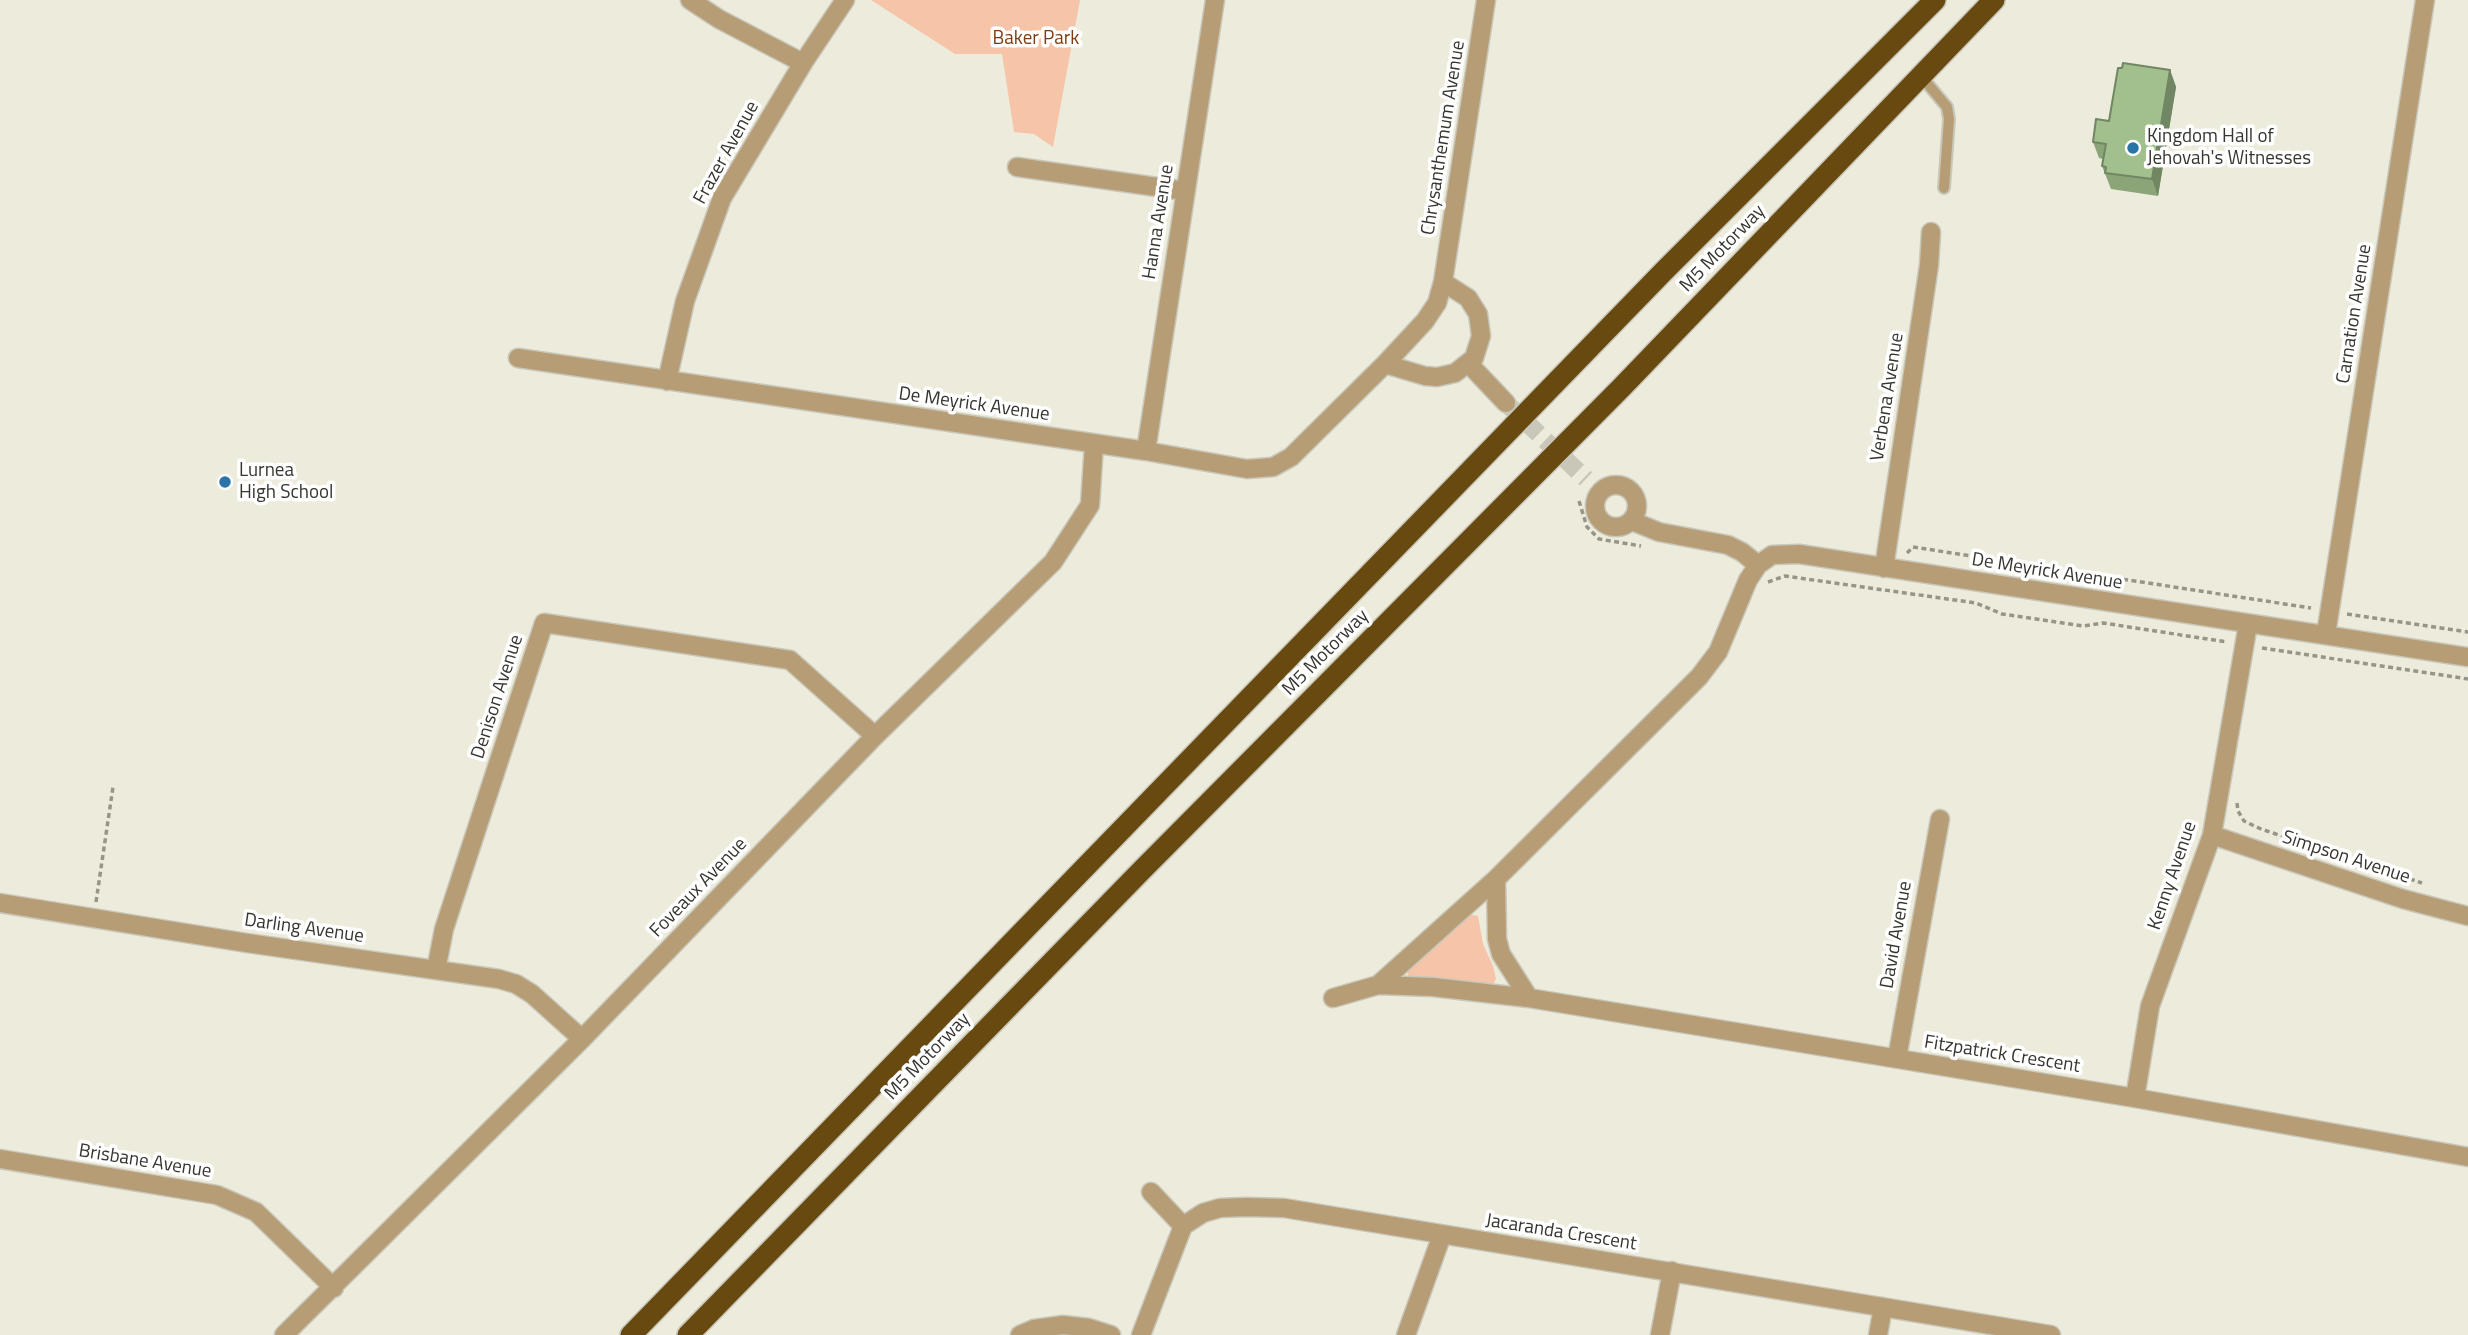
<!DOCTYPE html>
<html>
<head>
<meta charset="utf-8">
<style>
	body { margin:0 }
	canvas { display:block; background:#edecdc }
</style>
</head>
<body>
<canvas width="2468" height="1335"></canvas>
<script>
const c = document.querySelector('canvas').getContext('2d');
c.lineJoin = 'round';
function fill(path, color) {
  c.fillStyle = color;
  c.fill(path, 'evenodd');
}
function poly(rows) {
  const path = new Path2D();
  for (const r of rows) {
    if (r.length === 3) {
      path.moveTo(r[0] + r[2], r[1]);
      path.arc(r[0], r[1], r[2], 0, 2 * Math.PI);
      continue;
    }
    path.moveTo(r[0], r[1]);
    for (let i = 2; i < r.length; i += 2) path.lineTo(r[i], r[i + 1]);
  }
  return path;
}
function strokePath(path, color, width, dash) {
  c.strokeStyle = color;
  c.lineWidth = width;
  c.lineCap = dash ? 'butt' : 'round';
  c.setLineDash(dash || []);
  c.stroke(path);
}
function label(font, color, halo, rows, align = 'center') {
  c.font = font + ' "Titillium Web",sans-serif';
  c.lineWidth = 7;
  c.setLineDash([]);
  c.textBaseline = 'middle';
  c.strokeStyle = halo;
  c.fillStyle = color;
  for (const [text, x, y, turn = 0] of rows) {
    c.save();
    c.translate(x, y);
    c.rotate((+turn || 0) * Math.PI / 180);
    c.textAlign = isNaN(turn) ? turn : align;
    if (halo) c.strokeText(text, 0, 0);
    c.fillText(text, 0, 0);
    c.restore();
  }
}
fill(poly([
	[871,0,1080,0,1053,147,1034,134,1014,132,1002,54,955,54],
	[1471,915,1478,916,1483,944,1493,966,1496,979,1493,984,1489,987,1409,979,1406,967,1436,946,1466,916]
]), '#f6c4a9');
strokePath(poly([
	[1506,403,1586,479]
]), '#c8c7b9', 18, [18, 9]);
const service = poly([
	[1921,76,1947,107,1949,119,1944,188]
]);
const minor = poly([
	[690,0,719,19,803,63],
	[1017,167,1185,191],
	[518,358,1146,451,1247,469,1273,467,1291,457,1385,364,1425,321,1437,303,1443,282,1486,0],
	[1385,364,1425,376,1437,377,1455,373,1474,358,1481,336,1478,314,1468,298,1443,282],
	[1469,364,1506,403],
	[667,381,685,301,722,198,803,63,845,0],
	[1146,451,1215,0],
	[1616,506,21],
	[1632,521,1659,532,1728,545,1742,552,1758,565],
	[1884,568,1929,265,1931,232],
	[2326,634,2425,0],
	[2212,835,2403,899,2468,916],
	[1496,879,1497,939,1501,954,1529,998,2135,1098,2468,1157],
	[0,903,247,943,499,979,516,984,532,994,582,1039],
	[436,970,444,929,544,623,790,660,875,736],
	[1378,985,1433,987,1529,998],
	[1333,998,1378,985,1496,879,1699,677,1718,652,1748,580,1758,565,1772,555,1799,554,2468,657],
	[1897,1058,1940,819],
	[2135,1098,2150,1006,2212,835,2248,624],
	[0,1159,217,1195,256,1212,334,1288],
	[1151,1192,1183,1226],
	[284,1335,582,1039,875,736,1053,562,1090,505,1094,444],
	[1020,1335,1034,1329,1063,1325,1089,1328,1111,1335],
	[1141,1335,1183,1226,1203,1213,1220,1208,1246,1207,1284,1208,2051,1335],
	[1406,1335,1442,1235],
	[1660,1335,1672,1271],
	[1878,1335,1883,1307]
]);
const motorway = poly([
	[631,1335,1664,271,1935,0],
	[688,1335,1142,870,1622,387,1994,0]
]);
strokePath(service, '#c8c7b9', 14);
strokePath(minor, '#c8c7b9', 21);
strokePath(motorway, '#c8c7b9', 24);
strokePath(poly([
	[1579,501,1587,527,1599,539,1641,546],
	[1907,553,1913,547,2311,608],
	[1768,582,1785,576,1976,603,2002,614,2083,626,2103,623,2227,642],
	[2347,614,2468,632],
	[2262,648,2468,679],
	[2237,803,2238,811,2244,821,2261,829,2422,883],
	[96,902,113,787]
]), '#96958a', 3.5, [5, 3.5]);
strokePath(service, '#b79d76', 10);
strokePath(minor, '#b79d76', 18);
strokePath(motorway, '#68490f', 21);
fill(poly([
	[2170,70,2176,87,2158,196,2111,189,2102,166,2103,159,2099,158,2093,142,2109,121]
]), '#8ba579');
fill(poly([
	[2170,70,2176,87,2158,196,2152,179]
]), '#718663');
const building = poly([
	[2123,63,2170,70,2152,179,2105,173,2106,167,2102,166,2106,144,2093,142,2096,119,2109,121,2118,68,2122,68,2123,63]
]);
fill(building, '#a2c08d');
strokePath(building, '#718663', 2);
for (const [x, y, r, color] of [
	[2133,148,7,"#2b74a8"],
	[225,482,7,"#2b74a8"]
]) {
  const dot = new Path2D();
  dot.arc(x, y, r, 0, 2 * Math.PI);
  c.fillStyle = color;
  c.fill(dot);
  strokePath(dot, '#fff', 2.5);
}
label('19px', '#7e3c0e', '#fff', [
	["Baker Park",1036,39]
]);
label('19px', '#36352f', '#fff', [
	["Kingdom Hall of",2147,137],
	["Jehovah's Witnesses",2147,159],
	["Lurnea",239,471],
	["High School",239,493]
], 'left');
label('19px', '#36352f', '#fff', [
	["Chrysanthemum Avenue",1444,138,-81],
	["Frazer Avenue",727,153,-61],
	["Hanna Avenue",1159,222,-81],
	["M5 Motorway",1723,249,-46],
	["Carnation Avenue",2355,314,-81],
	["Verbena Avenue",1888,397,-81],
	["De Meyrick Avenue",974,405,8],
	["De Meyrick Avenue",2047,572,9],
	["M5 Motorway",1326,653,-45],
	["Denison Avenue",498,697,-72],
	["Simpson Avenue",2346,858,18],
	["Kenny Avenue",2173,876,-71],
	["Foveaux Avenue",699,888,-46],
	["Darling Avenue",304,929,8],
	["David Avenue",1897,935,-80],
	["Fitzpatrick Crescent",2002,1055,9],
	["M5 Motorway",928,1057,-46],
	["Brisbane Avenue",145,1162,9],
	["Jacaranda Crescent",1561,1233,9]
]);
</script>
</body>
</html>
